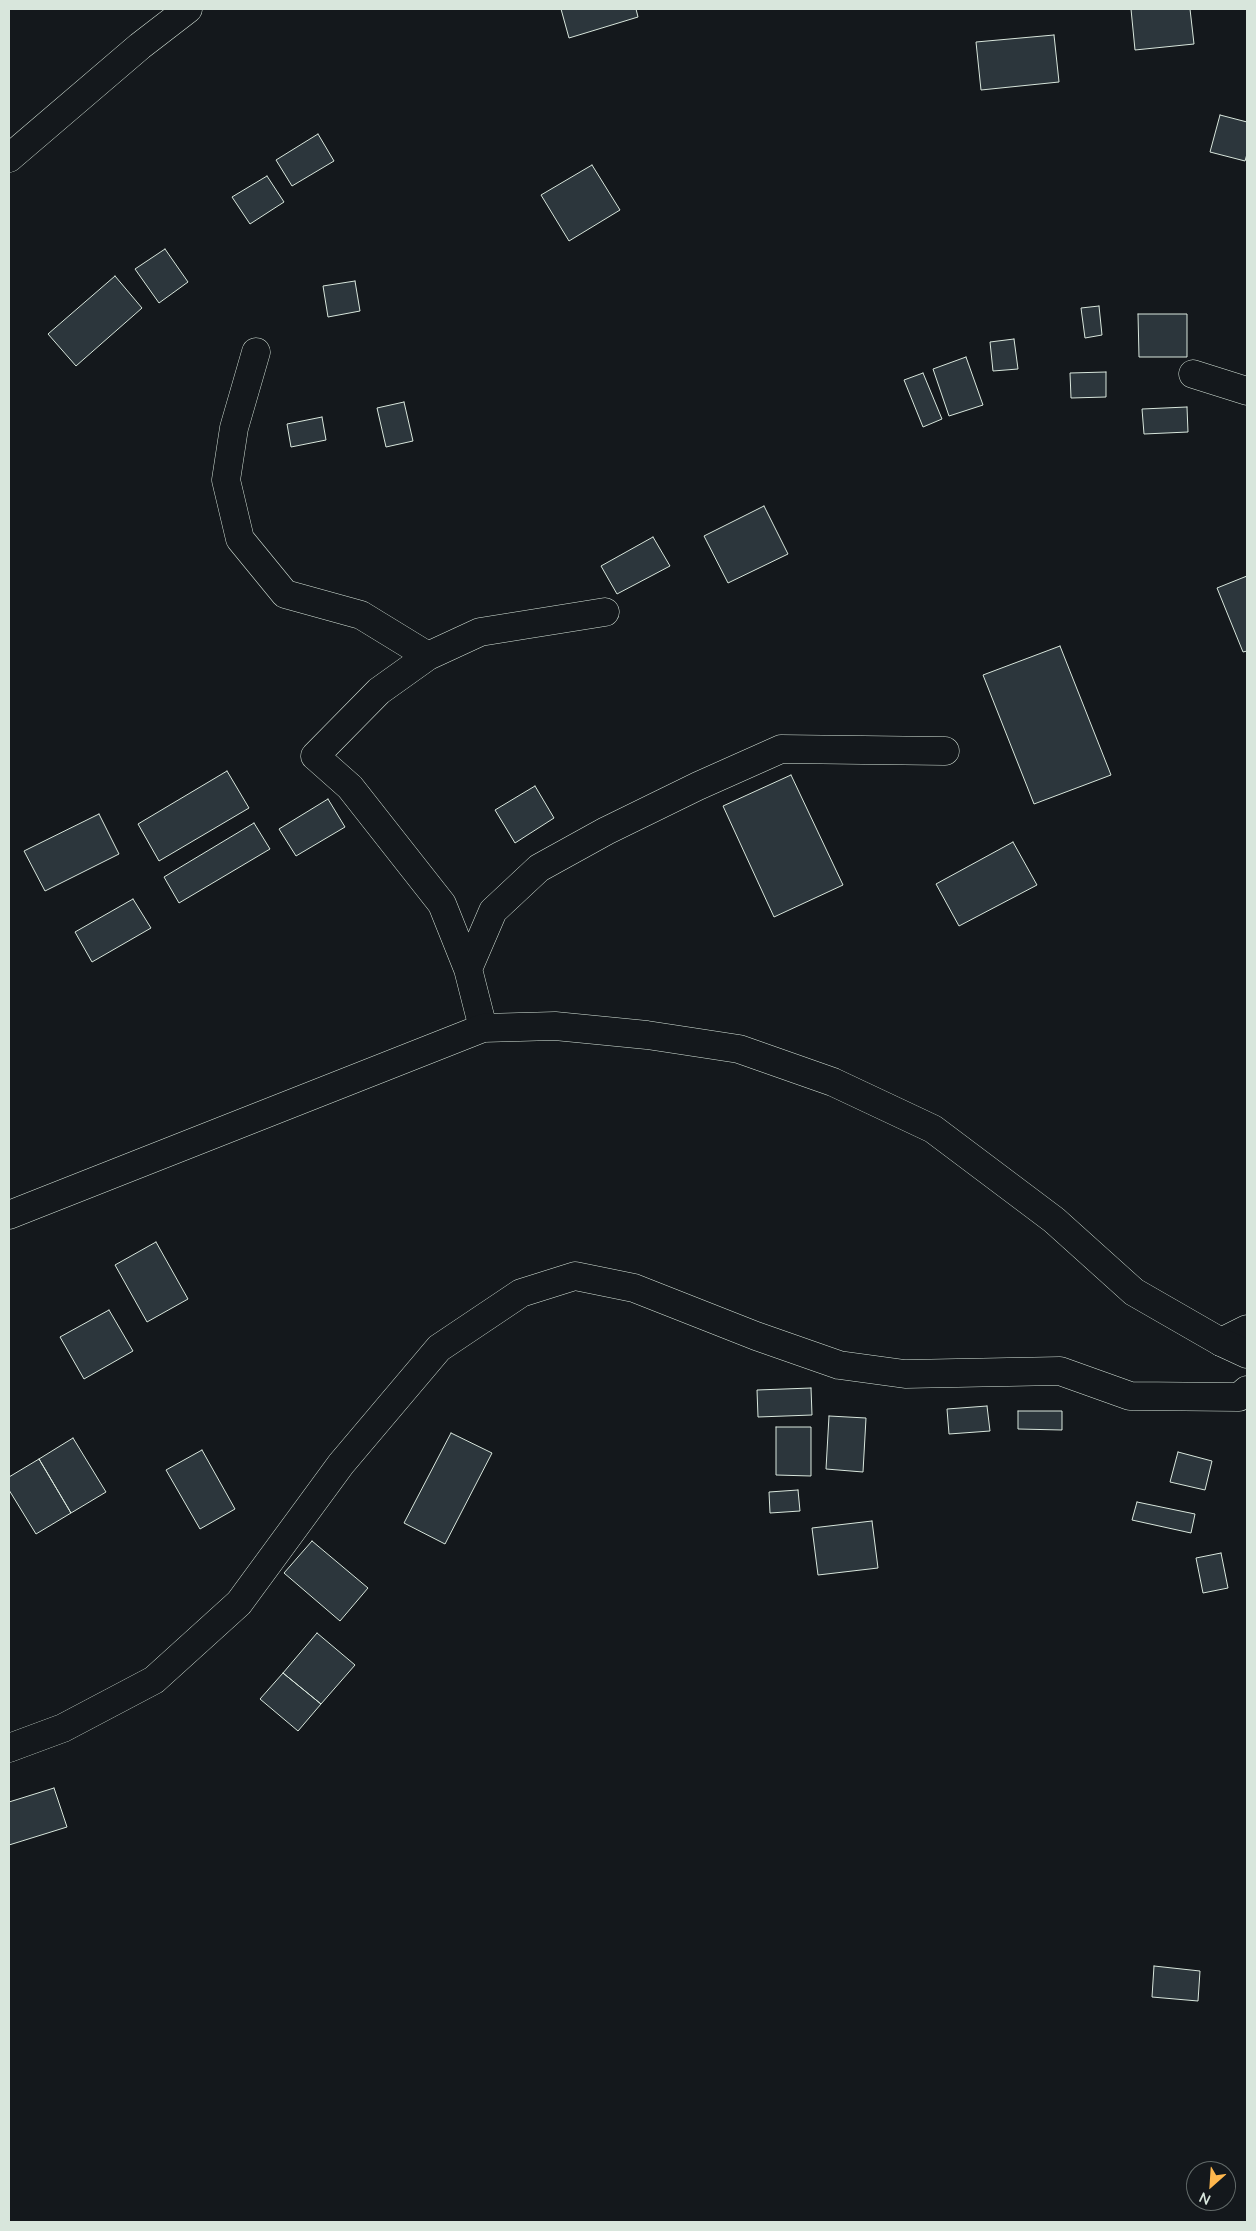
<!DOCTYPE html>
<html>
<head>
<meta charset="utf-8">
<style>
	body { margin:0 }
	#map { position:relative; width:1256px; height:2231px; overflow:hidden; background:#14181c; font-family:Mulish,sans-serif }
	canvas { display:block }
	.frame { position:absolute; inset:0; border:10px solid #d8e6dc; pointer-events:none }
	.north { position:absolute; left:1186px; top:2161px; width:50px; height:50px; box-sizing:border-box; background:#14181c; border:1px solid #626a69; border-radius:50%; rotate:206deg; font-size:14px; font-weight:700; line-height:20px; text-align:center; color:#d8e6dc }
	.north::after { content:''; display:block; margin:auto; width:18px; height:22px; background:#ffb74d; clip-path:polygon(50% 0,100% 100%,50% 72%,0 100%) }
</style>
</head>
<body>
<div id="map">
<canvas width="1256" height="2231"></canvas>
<div class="frame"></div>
<div class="north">N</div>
</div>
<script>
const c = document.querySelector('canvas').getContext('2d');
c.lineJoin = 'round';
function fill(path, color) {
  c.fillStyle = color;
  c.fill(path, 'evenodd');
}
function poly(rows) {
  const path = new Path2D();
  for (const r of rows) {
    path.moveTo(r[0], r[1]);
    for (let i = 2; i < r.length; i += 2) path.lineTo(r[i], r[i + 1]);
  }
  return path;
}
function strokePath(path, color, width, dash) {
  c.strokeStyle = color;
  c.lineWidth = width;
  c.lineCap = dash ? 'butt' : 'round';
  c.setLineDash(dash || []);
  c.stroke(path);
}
const building = poly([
	[561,9,636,9,638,17,569,38,561,9],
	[1131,9,1190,9,1194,44,1135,50,1131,9],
	[1054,35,1059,82,981,90,976,42,1054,35],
	[1220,115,1247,122,1247,154,1245,161,1210,152,1220,115],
	[318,134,334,161,292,186,276,160,318,134],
	[592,165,620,210,569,241,541,195,592,165],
	[267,176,284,202,250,224,232,197,267,176],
	[165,249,188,282,159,303,135,269,165,249],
	[115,276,142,308,76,366,48,334,115,276],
	[355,281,360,311,328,317,323,286,355,281],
	[1099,306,1102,335,1085,338,1081,308,1099,306],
	[1138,314,1187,314,1187,357,1139,357,1138,314],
	[1014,339,1018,369,993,371,990,342,1014,339],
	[966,357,983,405,949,416,933,369,966,357],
	[1106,372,1106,397,1071,398,1070,373,1106,372],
	[923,373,942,419,923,427,904,380,923,373],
	[404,402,413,441,386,447,377,408,404,402],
	[1187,407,1188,432,1144,434,1142,409,1187,407],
	[322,417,326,440,291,447,287,424,322,417],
	[764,506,788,554,728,583,704,536,764,506],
	[653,537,670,566,617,594,601,566,653,537],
	[1247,576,1247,651,1243,652,1217,588,1247,576],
	[1060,646,1111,775,1034,804,983,675,1060,646],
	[227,771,249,808,159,861,138,824,227,771],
	[791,775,843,885,774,917,723,806,791,775],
	[535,786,554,818,515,843,495,810,535,786],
	[328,799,345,827,296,856,279,829,328,799],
	[99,814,119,854,45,891,24,851,99,814],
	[254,823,270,849,179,903,164,877,254,823],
	[1013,842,1037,885,959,926,936,884,1013,842],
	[133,899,151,928,92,962,75,932,133,899],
	[156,1242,188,1299,147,1322,115,1265,156,1242],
	[109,1310,133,1351,84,1379,60,1337,109,1310],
	[811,1388,812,1415,758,1417,757,1390,811,1388],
	[987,1406,990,1431,949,1434,947,1409,987,1406],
	[1018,1411,1062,1411,1062,1430,1018,1429,1018,1411],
	[829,1416,866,1418,863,1472,826,1469,829,1416],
	[776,1427,811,1427,811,1476,776,1475,776,1427],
	[451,1433,492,1453,445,1544,404,1523,451,1433],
	[73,1438,106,1492,71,1513,39,1459,73,1438],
	[202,1450,235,1509,200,1529,166,1470,202,1450],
	[1178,1452,1212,1461,1205,1490,1170,1482,1178,1452],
	[39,1459,71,1513,36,1534,9,1490,9,1477,39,1459],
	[798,1490,800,1511,770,1513,769,1492,798,1490],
	[1137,1502,1195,1514,1191,1533,1132,1520,1137,1502],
	[872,1521,878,1568,818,1575,812,1528,872,1521],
	[312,1541,368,1588,340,1621,284,1573,312,1541],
	[1221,1553,1228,1588,1203,1593,1196,1558,1221,1553],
	[317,1633,355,1665,321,1704,283,1673,317,1633],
	[283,1673,321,1704,298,1731,260,1699,283,1673],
	[54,1788,67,1827,9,1845,9,1802,54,1788],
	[1154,1966,1200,1971,1198,2001,1152,1997,1154,1966]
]);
fill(building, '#2c363c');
strokePath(building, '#d8e6dc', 1);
const street = poly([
	[9,158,140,46,188,9],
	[256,352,234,428,226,480,240,539,285,594,361,615,428,656],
	[1193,374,1247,391],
	[468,969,493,911,539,868,606,831,698,786,781,749,945,751],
	[483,1028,468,969,442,904,350,787,315,756,379,691,428,656,480,632,605,612],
	[1221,1342,1247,1329],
	[9,1748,63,1728,154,1680,239,1603,341,1464,439,1348,521,1293,575,1276,634,1288,756,1336,839,1365,905,1374,1060,1371,1130,1396,1239,1397,1247,1390]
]);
const highway = poly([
	[9,1215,483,1028,555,1026,647,1035,739,1049,833,1082,933,1129,1054,1220,1134,1292,1221,1342,1247,1354]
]);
strokePath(street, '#d8e6dc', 29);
strokePath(highway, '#d8e6dc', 29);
strokePath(street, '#14181c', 28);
strokePath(highway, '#14181c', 28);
</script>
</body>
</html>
